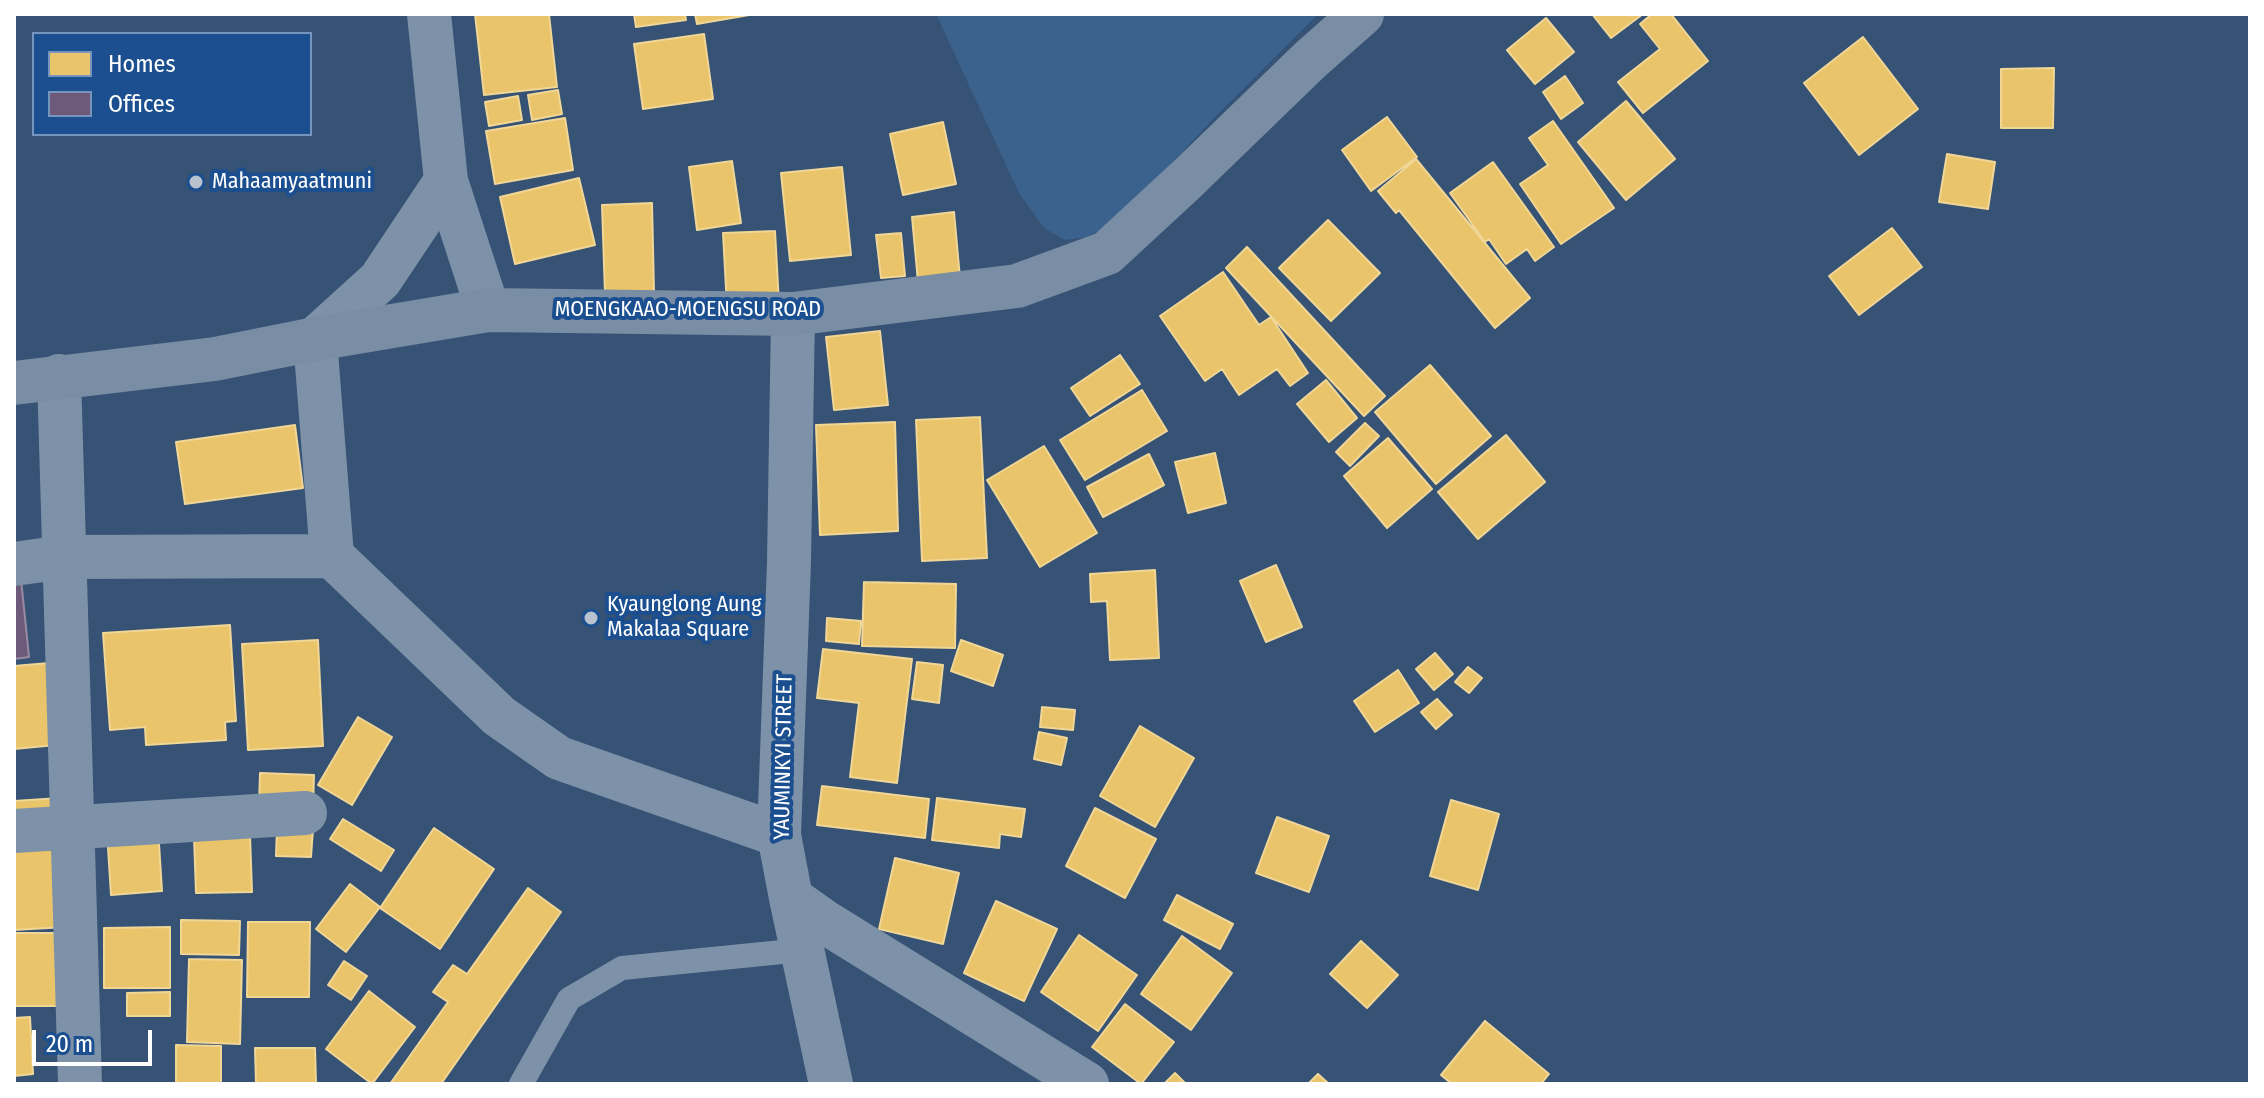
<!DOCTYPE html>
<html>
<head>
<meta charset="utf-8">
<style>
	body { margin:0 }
	#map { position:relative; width:2264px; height:1098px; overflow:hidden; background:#365274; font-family:"Fira Sans Condensed",sans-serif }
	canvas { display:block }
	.frame { position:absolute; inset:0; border:16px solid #fff; pointer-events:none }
	.legend { position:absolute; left:32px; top:32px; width:280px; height:104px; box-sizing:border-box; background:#1b4f8f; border:2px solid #7695bc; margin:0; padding:10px 14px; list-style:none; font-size:24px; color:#fff }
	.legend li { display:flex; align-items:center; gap:16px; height:40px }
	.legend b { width:40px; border:2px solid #7695bc }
	.scale { position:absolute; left:32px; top:1030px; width:120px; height:36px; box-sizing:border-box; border:4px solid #fff; border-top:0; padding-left:10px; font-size:24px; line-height:28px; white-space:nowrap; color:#fff; -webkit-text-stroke:6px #1b4f8f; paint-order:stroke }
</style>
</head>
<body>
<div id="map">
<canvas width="2264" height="1098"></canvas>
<div class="frame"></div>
<ul class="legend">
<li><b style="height:22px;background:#e9c46a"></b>Homes</li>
<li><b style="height:22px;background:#6d597a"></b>Offices</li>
</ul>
<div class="scale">20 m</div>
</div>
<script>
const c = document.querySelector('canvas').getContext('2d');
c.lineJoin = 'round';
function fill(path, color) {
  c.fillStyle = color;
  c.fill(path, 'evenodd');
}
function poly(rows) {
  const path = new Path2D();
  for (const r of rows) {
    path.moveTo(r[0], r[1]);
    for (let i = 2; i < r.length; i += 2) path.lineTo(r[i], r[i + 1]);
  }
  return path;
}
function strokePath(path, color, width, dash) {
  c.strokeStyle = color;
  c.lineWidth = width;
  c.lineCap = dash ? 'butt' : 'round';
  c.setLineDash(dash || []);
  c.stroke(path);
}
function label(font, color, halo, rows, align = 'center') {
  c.font = font + ' "Fira Sans Condensed",sans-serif';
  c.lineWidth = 8;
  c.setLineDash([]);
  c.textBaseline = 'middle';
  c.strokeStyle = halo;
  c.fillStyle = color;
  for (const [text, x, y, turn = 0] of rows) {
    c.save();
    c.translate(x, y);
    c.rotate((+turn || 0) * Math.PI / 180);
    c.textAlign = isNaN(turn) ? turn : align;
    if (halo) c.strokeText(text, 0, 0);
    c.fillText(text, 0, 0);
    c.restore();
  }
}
fill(poly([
	[936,14,1318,14,1219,113,1115,223,1087,237,1065,240,1044,228,1019,193]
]), '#3b618d');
const homes = poly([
	[475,14,549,14,557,87,484,95,475,14],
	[634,14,685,14,686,20,636,27,634,14],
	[695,14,755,14,697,24,695,14],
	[1592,14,1643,14,1611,38,1592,14],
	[1652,14,1671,14,1708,61,1643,113,1618,82,1660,49,1640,24,1652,14],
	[1546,18,1574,52,1535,84,1507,50,1546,18],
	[704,34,713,99,643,109,634,44,704,34],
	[1863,37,1918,109,1859,155,1804,83,1863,37],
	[2054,68,2053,128,2001,128,2001,69,2054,68],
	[1565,76,1583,103,1561,119,1543,92,1565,76],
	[558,90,562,114,532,120,528,95,558,90],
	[518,96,522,120,489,126,485,102,518,96],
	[1626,101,1675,159,1626,200,1578,142,1626,101],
	[1387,117,1417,157,1371,191,1342,150,1387,117],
	[565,118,573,170,495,184,486,131,565,118],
	[1553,121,1614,208,1561,244,1520,184,1548,165,1529,138,1553,121],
	[943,122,956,184,903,195,890,134,943,122],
	[1947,154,1995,162,1988,209,1939,202,1947,154],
	[1416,159,1530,298,1495,328,1399,210,1396,213,1378,191,1416,159],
	[732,161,741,223,697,230,689,167,732,161],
	[1493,162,1554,247,1535,261,1527,249,1506,264,1489,239,1485,242,1450,193,1493,162],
	[842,167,851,255,790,261,781,173,842,167],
	[579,178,595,245,515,264,500,197,579,178],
	[652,203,654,292,605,294,602,205,652,203],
	[954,212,961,289,919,293,912,217,954,212],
	[1328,220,1380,273,1331,321,1279,268,1328,220],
	[1892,228,1922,267,1859,315,1829,276,1892,228],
	[775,231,779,304,727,307,723,233,775,231],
	[901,233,905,276,881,278,876,235,901,233],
	[1247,247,1385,396,1364,416,1226,268,1247,247],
	[1223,272,1259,325,1271,317,1308,373,1290,386,1277,369,1239,395,1222,369,1205,381,1160,316,1223,272],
	[880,331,888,405,834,410,826,337,880,331],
	[1120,355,1140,384,1090,416,1071,388,1120,355],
	[1430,365,1491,436,1436,484,1375,412,1430,365],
	[1326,380,1357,418,1329,442,1297,404,1326,380],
	[1142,390,1167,431,1085,480,1060,440,1142,390],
	[980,417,987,558,922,561,916,420,980,417],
	[895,422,898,531,820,535,816,425,895,422],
	[1365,423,1379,436,1350,466,1336,452,1365,423],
	[295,425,303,488,185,504,176,442,295,425],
	[1506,435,1545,482,1478,539,1438,492,1506,435],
	[1388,438,1432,489,1387,528,1344,476,1388,438],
	[1044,446,1097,533,1040,567,987,480,1044,446],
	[1215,453,1226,503,1188,513,1175,462,1215,453],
	[1149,454,1164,485,1103,517,1087,487,1149,454],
	[1276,565,1302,627,1266,642,1240,581,1276,565],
	[1155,570,1159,658,1110,660,1107,601,1091,602,1090,574,1155,570],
	[864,582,956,584,955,648,862,646,864,582],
	[827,618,861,621,859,644,826,641,827,618],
	[230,625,236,721,225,722,226,740,146,745,145,727,110,730,103,633,230,625],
	[318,640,323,746,248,750,242,644,318,640],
	[961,640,1003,655,993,686,951,671,961,640],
	[823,649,912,659,897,783,850,777,859,703,817,698,823,649],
	[1435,653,1453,674,1434,690,1416,669,1435,653],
	[917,662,943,665,939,703,912,699,917,662],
	[49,663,56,745,14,749,14,666,49,663],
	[1468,667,1482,678,1469,693,1455,682,1468,667],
	[1398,670,1419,703,1375,732,1354,701,1398,670],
	[1437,699,1452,715,1436,729,1421,712,1437,699],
	[1042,707,1075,710,1073,730,1040,727,1042,707],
	[358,717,392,737,352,805,318,785,358,717],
	[1140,726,1194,758,1155,827,1100,796,1140,726],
	[1039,732,1067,738,1061,765,1034,759,1039,732],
	[260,773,314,775,313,806,259,805,260,773],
	[822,786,929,799,925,838,817,825,822,786],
	[60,798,66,927,14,930,14,801,60,798],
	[937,798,1025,809,1021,837,1000,834,999,848,932,840,937,798],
	[1451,800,1499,814,1478,890,1430,876,1451,800],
	[1095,808,1156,839,1125,898,1066,866,1095,808],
	[1277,817,1329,836,1309,892,1256,873,1277,817],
	[343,819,394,850,381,871,330,839,343,819],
	[277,827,313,829,311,857,276,856,277,827],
	[158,828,162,891,111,895,107,832,158,828],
	[434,828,494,869,440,949,380,908,434,828],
	[250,835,252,892,196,893,194,837,250,835],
	[895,858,959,873,943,944,879,929,895,858],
	[350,884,380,907,346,952,316,929,350,884],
	[528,888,561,912,441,1084,390,1084,448,1002,433,992,453,965,467,974,528,888],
	[1177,895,1233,924,1220,949,1164,920,1177,895],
	[996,901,1057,929,1024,1001,964,973,996,901],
	[181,920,240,921,239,955,181,954,181,920],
	[248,922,310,922,309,997,247,997,248,922],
	[170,927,170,988,104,988,104,928,170,927],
	[14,933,76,933,75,1006,14,1006,14,933],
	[1079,935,1137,975,1098,1031,1041,992,1079,935],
	[1182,936,1232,973,1191,1030,1141,994,1182,936],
	[1361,941,1398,975,1367,1008,1330,974,1361,941],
	[189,959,242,960,240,1044,187,1042,189,959],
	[344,961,367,976,351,1000,328,985,344,961],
	[369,991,415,1027,372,1084,326,1049,369,991],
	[170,992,170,1016,127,1016,127,993,170,992],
	[1125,1004,1174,1042,1141,1084,1092,1047,1125,1004],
	[30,1017,33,1074,14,1076,14,1018,30,1017],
	[1485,1021,1549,1074,1541,1084,1452,1084,1441,1075,1485,1021],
	[176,1045,221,1046,221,1084,176,1084,176,1045],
	[255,1048,315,1048,316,1084,256,1084,255,1048],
	[1175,1073,1186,1084,1164,1084,1175,1073],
	[1318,1074,1329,1084,1308,1084,1318,1074]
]);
fill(homes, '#e9c46a');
strokePath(homes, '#f0d697', 2);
const offices = poly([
	[21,579,29,657,14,659,14,580,21,579]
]);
fill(offices, '#6d597a');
strokePath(offices, '#998ba2', 2);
strokePath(poly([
	[521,1084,569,999,622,968,802,950]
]), '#7d92a8', 24);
strokePath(poly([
	[429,14,446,181,488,310],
	[793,314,789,562,779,835,791,898,825,922,1087,1084],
	[59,376,80,1084],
	[332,556,315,339,380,280,446,181],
	[14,564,64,557,332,556,499,716,559,758,779,835],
	[14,831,305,813],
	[791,898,831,1084]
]), '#7d92a8', 44);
strokePath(poly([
	[14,383,215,359,315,339,488,310,793,314,1017,286,1107,253,1187,179,1311,59,1362,14]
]), '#798da4', 44);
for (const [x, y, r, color] of [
	[196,182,8,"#b9c2ce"],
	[591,618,8,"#b9c2ce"]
]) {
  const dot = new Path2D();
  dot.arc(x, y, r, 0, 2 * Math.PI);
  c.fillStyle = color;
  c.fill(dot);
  strokePath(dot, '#1b4f8f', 3);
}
label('22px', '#fff', '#1b4f8f', [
	["Mahaamyaatmuni",212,182],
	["Kyaunglong Aung",607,605],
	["Makalaa Square",607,630]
], 'left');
label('22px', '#fff', '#1b4f8f', [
	["MOENGKAAO-MOENGSU ROAD",688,310],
	["YAUMINKYI STREET",784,757,-89]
]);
</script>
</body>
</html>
